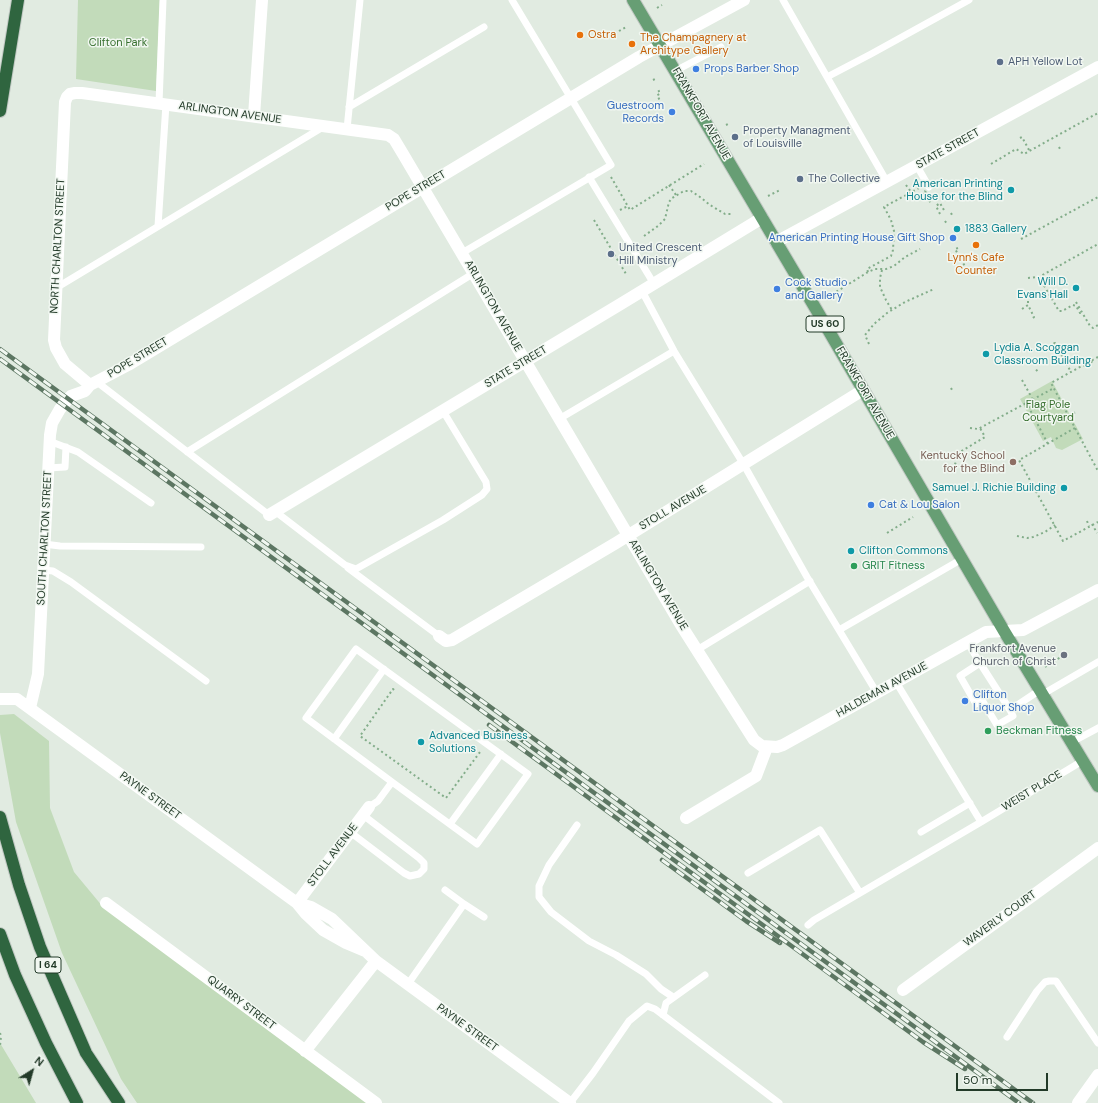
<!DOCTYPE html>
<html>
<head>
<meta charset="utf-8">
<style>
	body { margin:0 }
	#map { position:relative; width:1098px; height:1103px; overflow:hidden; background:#e1ebe1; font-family:"DM Sans",sans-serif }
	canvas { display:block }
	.north { position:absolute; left:12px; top:1051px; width:40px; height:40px; -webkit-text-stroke:3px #f1f7f1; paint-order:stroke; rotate:37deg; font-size:11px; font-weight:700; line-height:16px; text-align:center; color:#223a28 }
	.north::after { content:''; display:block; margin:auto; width:14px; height:18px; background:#223a28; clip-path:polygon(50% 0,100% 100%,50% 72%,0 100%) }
	.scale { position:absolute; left:956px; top:1073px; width:92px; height:18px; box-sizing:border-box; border:2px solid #223a28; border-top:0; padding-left:5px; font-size:12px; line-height:14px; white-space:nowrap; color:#223a28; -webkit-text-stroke:3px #f1f7f1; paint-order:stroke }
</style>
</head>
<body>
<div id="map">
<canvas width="1098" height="1103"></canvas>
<div class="north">N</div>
<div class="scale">50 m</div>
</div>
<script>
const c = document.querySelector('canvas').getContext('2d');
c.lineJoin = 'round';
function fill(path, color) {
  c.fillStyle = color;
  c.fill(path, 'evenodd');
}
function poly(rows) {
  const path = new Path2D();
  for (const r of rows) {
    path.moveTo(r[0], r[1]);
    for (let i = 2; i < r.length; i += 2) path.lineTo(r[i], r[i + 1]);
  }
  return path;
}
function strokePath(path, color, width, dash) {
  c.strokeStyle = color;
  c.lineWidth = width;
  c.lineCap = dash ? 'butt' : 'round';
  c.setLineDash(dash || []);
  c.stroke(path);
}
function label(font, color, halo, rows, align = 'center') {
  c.font = font + ' "DM Sans",sans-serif';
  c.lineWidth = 3;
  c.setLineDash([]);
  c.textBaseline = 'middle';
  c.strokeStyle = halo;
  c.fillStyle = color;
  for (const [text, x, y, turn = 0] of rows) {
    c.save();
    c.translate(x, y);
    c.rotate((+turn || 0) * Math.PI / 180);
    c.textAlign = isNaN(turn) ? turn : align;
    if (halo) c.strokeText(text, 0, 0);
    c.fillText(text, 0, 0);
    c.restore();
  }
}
fill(poly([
	[78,0,160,0,156,91,76,79],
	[1052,381,1083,439,1062,450,1056,448,1051,437,1043,441,1020,399],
	[14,714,49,741,50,808,74,872,103,907,370,1103,137,1103,121,1079,62,953,16,822,0,733,0,715],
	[0,1043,36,1103,0,1103]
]), '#c2dbba');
const primary = poly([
	[633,0,823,321,1004,631,1098,786]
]);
const highway = poly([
	[0,111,18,0],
	[0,817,19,885,40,947,86,1053,119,1103],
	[0,934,15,975,46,1043,77,1103]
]);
strokePath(primary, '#c1c8c3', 14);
strokePath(highway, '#c1c8c3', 14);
strokePath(poly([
	[657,8,662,5],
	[619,31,626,27],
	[632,44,635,42],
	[653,80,655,79],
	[658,99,660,98,657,92,661,90],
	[672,112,673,111],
	[726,125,728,124],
	[733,138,735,137],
	[1020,138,1022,137,1029,150],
	[1059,147,1060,149],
	[991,164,1016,149,1024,154,1098,113],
	[611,177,630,210,704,164],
	[669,185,676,195],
	[906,185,911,192],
	[925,191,929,198,927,199,923,192,925,191],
	[768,196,780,190],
	[929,202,932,200,933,201],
	[620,210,628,206],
	[951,213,952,215],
	[940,214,936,206,940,203,945,212],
	[594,220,626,274],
	[945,221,947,224],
	[1024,227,1025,226],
	[954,235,956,240],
	[644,236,658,226,665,219,669,202,672,198,684,191,691,191,700,197,710,205,725,214,733,214],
	[1021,239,1098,197],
	[933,241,935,240],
	[958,248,955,249,967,270],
	[882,270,880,278,880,287,886,300,892,310],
	[868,272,867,269,891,256,893,250,894,231,891,220,884,207,919,188],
	[1039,277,1059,311,1062,311,1073,305,1076,306,1080,313,1082,313],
	[1028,278,1039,277,1098,244],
	[777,289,778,289],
	[828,297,868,272,875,269,886,269,894,266,905,257,920,249],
	[1028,301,1028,305],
	[1076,302,1090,326,1093,328,1098,325],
	[1022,309,1028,305,1034,317,1033,318],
	[869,344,865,335,874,324,887,313,905,302,934,289],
	[1049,346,1055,343,1071,372],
	[1098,357,1051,383,1098,471],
	[1091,361,1094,365],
	[1084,365,1086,369],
	[1036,371,1038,369],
	[1022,380,1032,398],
	[951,388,952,390],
	[1026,402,1049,446],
	[1069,416,1077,411],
	[970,428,978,429,1054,388],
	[1075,428,1019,460,1063,541,1098,522],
	[953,469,960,452,985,437,980,428],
	[1087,521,1089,526],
	[1092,524,1097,533],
	[887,533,913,517],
	[1017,536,1027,538,1033,537,1045,532,1055,525],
	[1045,667,1064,655],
	[394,690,393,689,360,736,446,798,480,752],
	[0,1033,1,1036,0,1046]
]), '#83ad8a', 2, [2, 3]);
strokePath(poly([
	[783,0,887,182],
	[675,71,721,47],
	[827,77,871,54,969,0],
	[159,103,163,0],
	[349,107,484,27],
	[347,129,360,0],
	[917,166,929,187],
	[589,177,654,284],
	[158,226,166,104],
	[462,253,611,165,512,0],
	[56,288,323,127],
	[642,291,674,351,744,465,807,577,877,693],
	[97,382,269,515],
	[559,419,674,351],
	[49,441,78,452,151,503],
	[187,452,474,273],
	[48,468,65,467,66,447],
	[276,512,345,565,356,569,443,520,482,495,487,489,486,482,443,411],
	[44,544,60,546,201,547],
	[348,568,439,636],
	[43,570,53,571,71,582,206,681],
	[839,630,962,559],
	[967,642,980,663,960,676,976,704,982,700,997,725,1013,716,1010,710,1040,690],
	[697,650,810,581],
	[980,663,1010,710],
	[1043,694,1098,662],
	[334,739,384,669],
	[1072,742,1098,728],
	[369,807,378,801,392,782,477,844,528,774,356,649,306,718,392,782],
	[981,822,1084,760],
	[450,824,501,754],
	[577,825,549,865,539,886,539,897,551,912,589,941,616,955,646,974,661,989,673,997],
	[350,832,404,873,410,876,419,874,424,869,424,863,419,858,363,815],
	[921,832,970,803],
	[748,873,820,830,860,893],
	[445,890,464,904],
	[808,925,814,920,981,822,896,682],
	[408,984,464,904,484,917],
	[663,1015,666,1003,705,975],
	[1007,1037,1037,991,1045,982,1049,981,1056,981,1098,1043],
	[570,1103,593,1073,629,1021,647,1006,655,1009,663,1015,779,1103]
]), '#fff', 7);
strokePath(poly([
	[254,116,262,0],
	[776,242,1098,67],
	[90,385,65,364,56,348,54,340,65,102,67,97,70,94,75,93,82,93,388,135,394,139,403,154,681,625,754,740,762,746,777,747,783,745,986,632,1023,630,1098,590],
	[269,515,619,305,762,218],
	[439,636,446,641,452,640,616,543,863,390],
	[0,699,17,699,297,903,306,914,323,930,346,943,365,951],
	[30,708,38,674,50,435,52,423,60,409,67,400,71,396,85,391,90,385,128,365,639,57,744,0],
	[686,818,756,776,767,747],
	[106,903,376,1103],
	[297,903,311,907,332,919,376,961,570,1103],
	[297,903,369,807],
	[903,990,1098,848],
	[305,1051,376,961],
	[1078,1103,1098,1075]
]), '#fff', 12);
strokePath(primary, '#679e74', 12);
strokePath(highway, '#2f653f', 12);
const rail = poly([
	[0,349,1033,1103],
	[0,359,1019,1103],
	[489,725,923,1042,965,1069],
	[662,860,746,921,780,943]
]);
strokePath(rail, '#5c7662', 4.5);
strokePath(rail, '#f1f7f1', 3, [9]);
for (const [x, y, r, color] of [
	[580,35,4,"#e8710a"],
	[632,44,4,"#e8710a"],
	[1000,62,4,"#5c6f8a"],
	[696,69,4,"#3f7fe0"],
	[672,112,4,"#3f7fe0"],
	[735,137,4,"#5c6f8a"],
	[800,179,4,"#5c6f8a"],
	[1011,190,4,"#0f9aa8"],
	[957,229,4,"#0f9aa8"],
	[953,238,4,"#3f7fe0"],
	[976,245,4,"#e8710a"],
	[611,254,4,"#5c6f8a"],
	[1076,288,4,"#0f9aa8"],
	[777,289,4,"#3f7fe0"],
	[986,354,4,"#0f9aa8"],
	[1013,462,4,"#8d6e63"],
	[1064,488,4,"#0f9aa8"],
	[871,505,4,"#3f7fe0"],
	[851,551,4,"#0f9aa8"],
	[854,566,4,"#2e9e5b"],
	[1064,655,4,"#6b7280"],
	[965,701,4,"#3f7fe0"],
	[988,731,4,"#2e9e5b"],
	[421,742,4,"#0f9aa8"]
]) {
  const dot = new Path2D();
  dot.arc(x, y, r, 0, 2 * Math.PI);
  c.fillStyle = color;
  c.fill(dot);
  strokePath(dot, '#f1f7f1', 1.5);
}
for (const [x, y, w] of [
	[825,324,38],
	[48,965,26]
]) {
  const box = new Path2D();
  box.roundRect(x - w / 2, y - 8, w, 16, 3);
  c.fillStyle = '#f1f7f1';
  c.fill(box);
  strokePath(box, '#223a28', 1);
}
label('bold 10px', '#223a28', null, [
	["US 60",825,324],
	["I 64",48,965]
]);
label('11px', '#c56008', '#f1f7f1', [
	["Ostra",588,35],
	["The Champagnery at",640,38],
	["Architype Gallery",640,51],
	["Lynn's Cafe",976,258,"center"],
	["Counter",976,271,"center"]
], 'left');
label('11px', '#366f2e', '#f1f7f1', [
	["Clifton Park",118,43],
	["Flag Pole",1048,405],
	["Courtyard",1048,418]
]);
label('11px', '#4e5e75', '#f1f7f1', [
	["APH Yellow Lot",1008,62],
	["Property Managment",743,131],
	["of Louisville",743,144],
	["The Collective",808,179],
	["United Crescent",619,248],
	["Hill Ministry",619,261]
], 'left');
label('11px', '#366cbe', '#f1f7f1', [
	["Props Barber Shop",704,69],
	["Guestroom",664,106,"right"],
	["Records",664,119,"right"],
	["American Printing House Gift Shop",945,238,"right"],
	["Cook Studio",785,283],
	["and Gallery",785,296],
	["Cat & Lou Salon",879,505],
	["Clifton",973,695],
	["Liquor Shop",973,708]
], 'left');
label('11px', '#223a28', '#f1f7f1', [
	["ARLINGTON AVENUE",230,113,8],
	["FRANKFORT AVENUE",701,114,60],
	["STATE STREET",948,149,-29],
	["POPE STREET",416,191,-31],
	["NORTH CHARLTON STREET",58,246,-87],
	["ARLINGTON AVENUE",493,306,60],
	["POPE STREET",138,358,-31],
	["STATE STREET",516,367,-31],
	["FRANKFORT AVENUE",865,393,60],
	["STOLL AVENUE",673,508,-31],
	["SOUTH CHARLTON STREET",45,538,-87],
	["ARLINGTON AVENUE",658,585,59],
	["HALDEMAN AVENUE",882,690,-29],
	["WEIST PLACE",1032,791,-31],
	["PAYNE STREET",150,796,36],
	["STOLL AVENUE",333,855,-53],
	["WAVERLY COURT",1000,919,-36],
	["QUARRY STREET",241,1003,37],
	["PAYNE STREET",467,1028,36]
]);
label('11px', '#0d838f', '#f1f7f1', [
	["American Printing",1003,184,"right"],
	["House for the Blind",1003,197,"right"],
	["1883 Gallery",965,229],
	["Will D.",1068,282,"right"],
	["Evans Hall",1068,295,"right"],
	["Lydia A. Scoggan",994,348],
	["Classroom Building",994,361],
	["Samuel J. Richie Building",1056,488,"right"],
	["Clifton Commons",859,551],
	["Advanced Business",429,736],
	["Solutions",429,749]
], 'left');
label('11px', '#785e54', '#f1f7f1', [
	["Kentucky School",1005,456],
	["for the Blind",1005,469]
], 'right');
label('11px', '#27864d', '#f1f7f1', [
	["GRIT Fitness",862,566],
	["Beckman Fitness",996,731]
], 'left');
label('11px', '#5b616d', '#f1f7f1', [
	["Frankfort Avenue",1056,649],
	["Church of Christ",1056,662]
], 'right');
</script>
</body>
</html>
